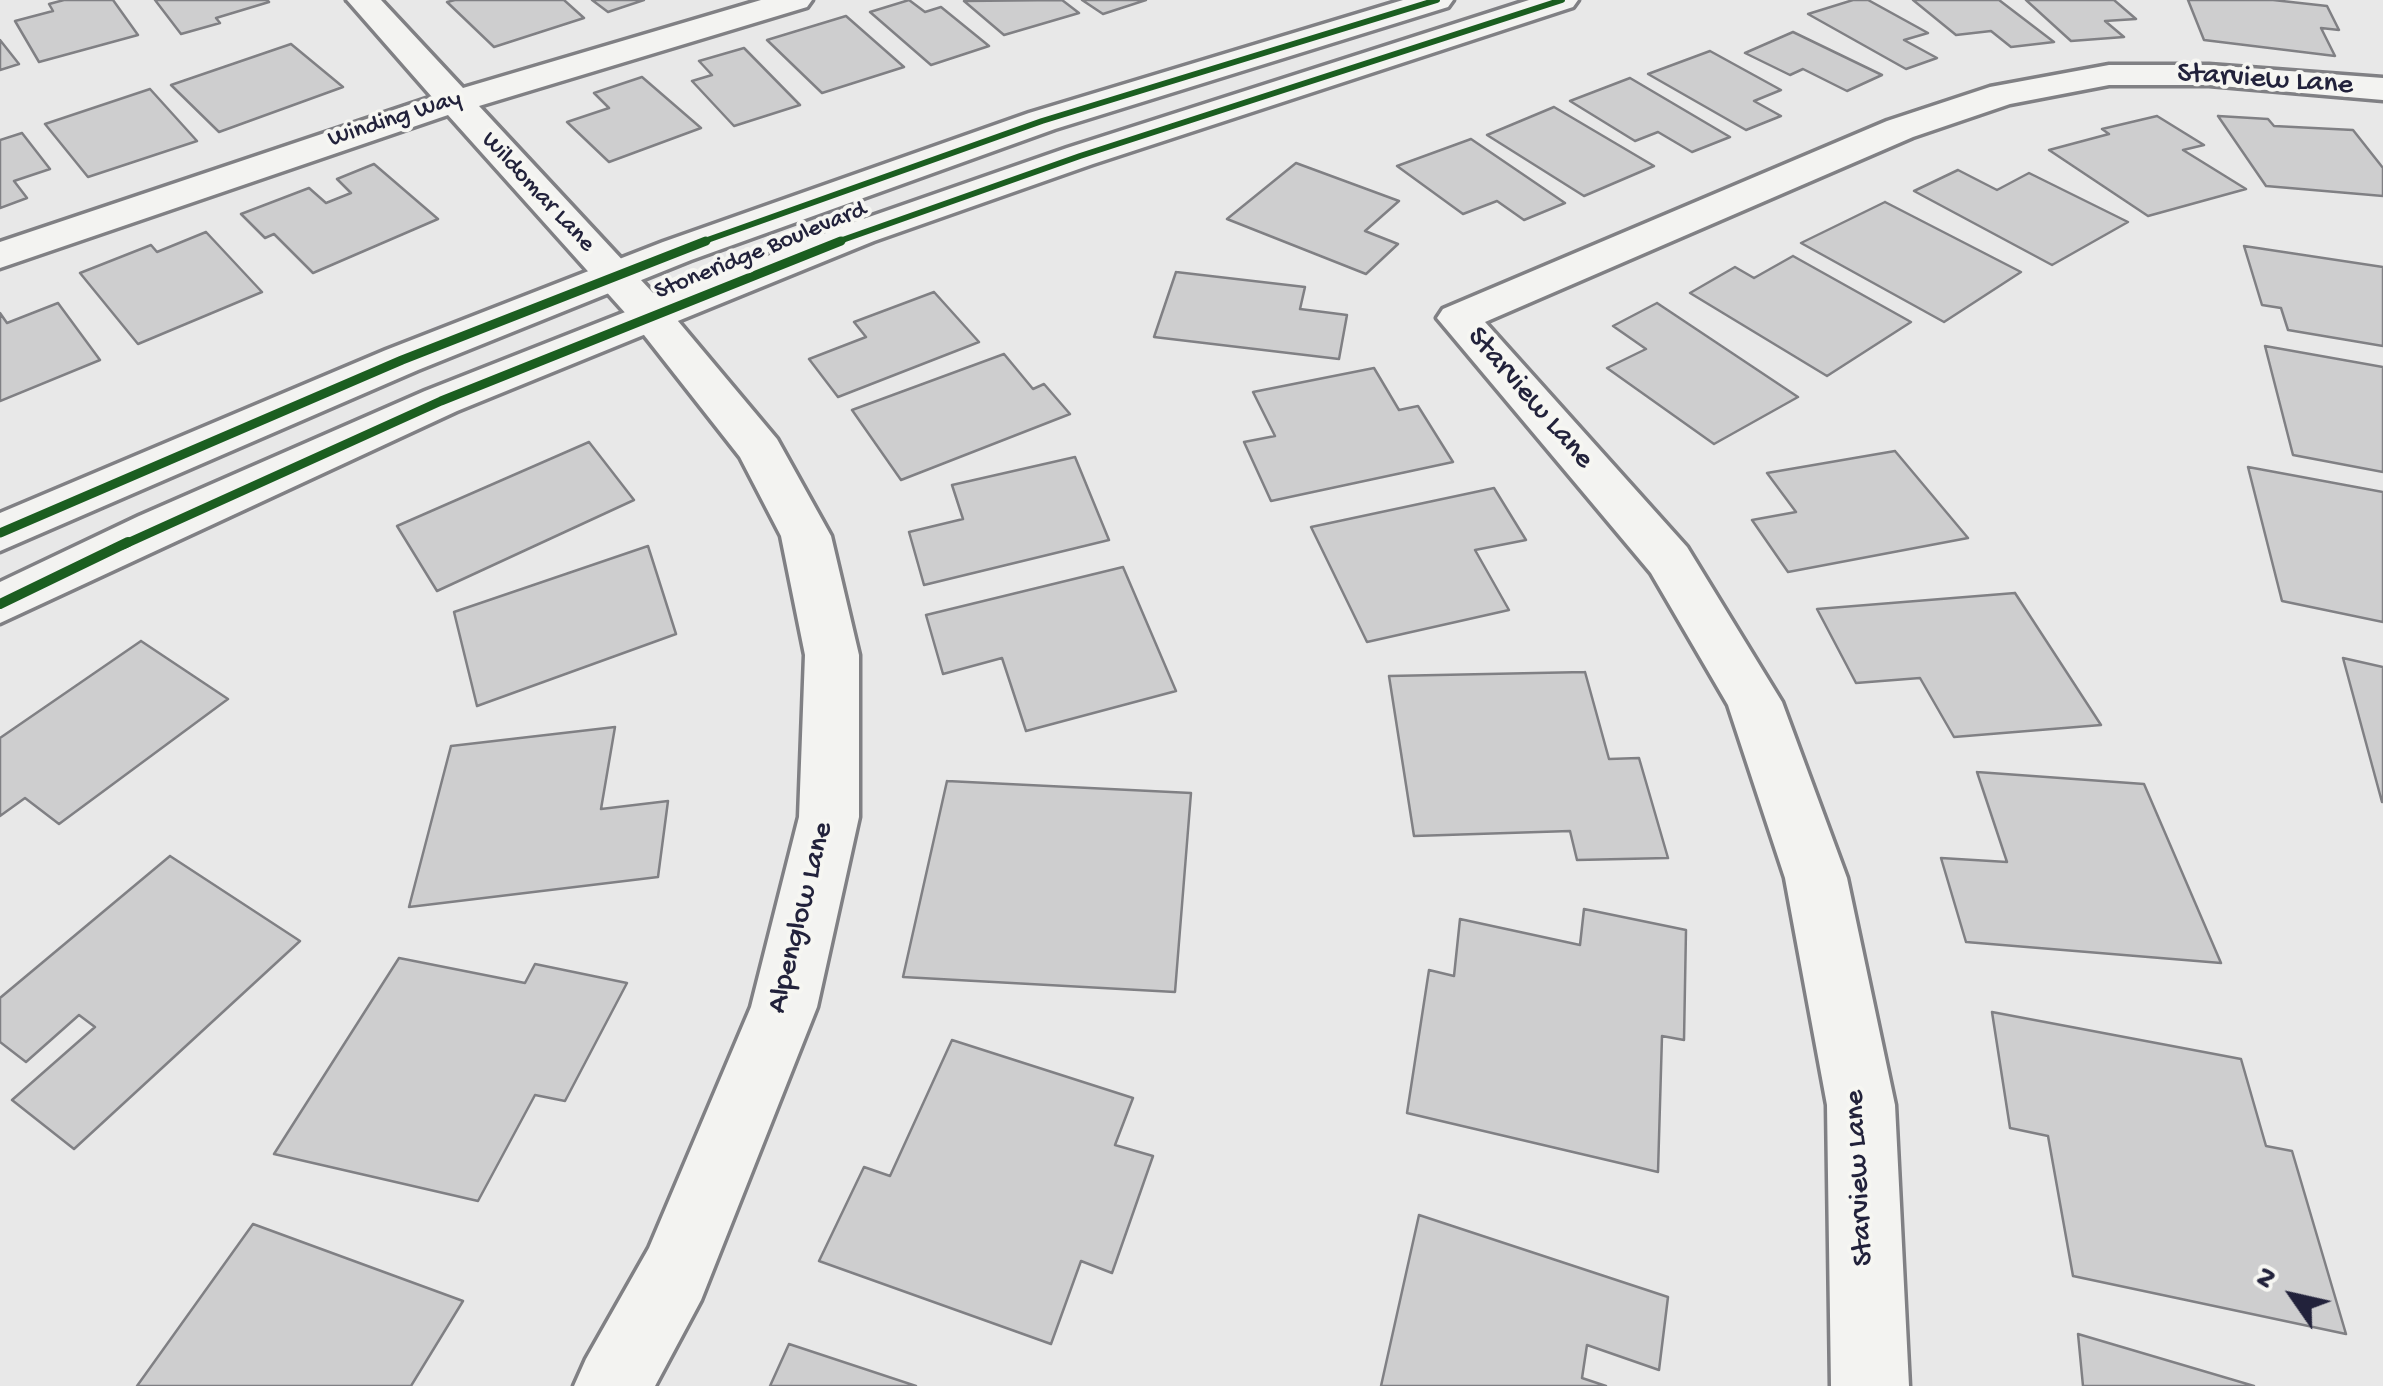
<!DOCTYPE html>
<html>
<head>
<meta charset="utf-8">
<style>
	body { margin:0 }
	#map { position:relative; width:2383px; height:1386px; overflow:hidden; background:#e8e8e8; font-family:"Gochi Hand",sans-serif }
	canvas { display:block }
	.north { position:absolute; left:2243px; top:1246px; width:100px; height:100px; -webkit-text-stroke:8px #f6f6f2; paint-order:stroke; rotate:304deg; font-size:28px; font-weight:700; line-height:40px; text-align:center; color:#22223b }
	.north::after { content:''; display:block; margin:auto; width:35px; height:45px; background:#22223b; clip-path:polygon(50% 0,100% 100%,50% 72%,0 100%) }
</style>
</head>
<body>
<div id="map">
<canvas width="2383" height="1386"></canvas>
<div class="north">N</div>
</div>
<script>
const c = document.querySelector('canvas').getContext('2d');
c.lineJoin = 'round';
function fill(path, color) {
  c.fillStyle = color;
  c.fill(path, 'evenodd');
}
function poly(rows) {
  const path = new Path2D();
  for (const r of rows) {
    path.moveTo(r[0], r[1]);
    for (let i = 2; i < r.length; i += 2) path.lineTo(r[i], r[i + 1]);
  }
  return path;
}
function strokePath(path, color, width, dash) {
  c.strokeStyle = color;
  c.lineWidth = width;
  c.lineCap = dash ? 'butt' : 'round';
  c.setLineDash(dash || []);
  c.stroke(path);
}
function label(font, color, halo, rows, align = 'center') {
  c.font = font + ' "Gochi Hand",sans-serif';
  c.lineWidth = 8;
  c.setLineDash([]);
  c.textBaseline = 'middle';
  c.strokeStyle = halo;
  c.fillStyle = color;
  for (const [text, x, y, turn = 0] of rows) {
    c.save();
    c.translate(x, y);
    c.rotate((+turn || 0) * Math.PI / 180);
    c.textAlign = isNaN(turn) ? turn : align;
    if (halo) c.strokeText(text, 0, 0);
    c.fillText(text, 0, 0);
    c.restore();
  }
}
const building = poly([
	[64,0,113,0,138,35,39,62,15,21,53,11,49,4,64,0],
	[155,0,267,0,269,2,216,18,220,23,181,34,155,0],
	[455,0,564,0,584,18,494,47,447,2,455,0],
	[592,0,644,0,608,12,592,0],
	[909,0,925,12,941,7,989,46,931,65,870,12,909,0],
	[1062,0,1079,13,1004,35,964,1,1062,0],
	[1082,0,1146,0,1103,14,1082,0],
	[1853,0,1868,0,1928,33,1904,40,1937,58,1906,69,1808,14,1853,0],
	[1913,0,1999,0,2054,42,2011,47,1991,31,1956,35,1913,0],
	[2026,0,2114,0,2136,19,2105,21,2124,37,2071,41,2026,0],
	[2188,0,2273,0,2327,6,2339,30,2321,28,2335,56,2204,40,2188,0],
	[846,16,904,67,822,93,767,40,846,16],
	[1793,32,1882,75,1847,91,1803,69,1790,75,1745,53,1793,32],
	[0,40,19,64,0,70,0,40],
	[291,44,343,87,219,132,171,85,291,44],
	[744,48,800,105,734,126,692,81,712,75,699,61,744,48],
	[1710,51,1781,90,1754,101,1781,116,1746,130,1648,74,1710,51],
	[642,77,701,128,609,162,567,122,609,108,594,93,642,77],
	[1630,78,1730,137,1692,152,1658,132,1635,141,1570,101,1630,78],
	[150,89,197,141,88,177,45,124,150,89],
	[1554,107,1654,166,1584,196,1487,135,1554,107],
	[2157,116,2204,145,2183,150,2246,189,2148,216,2049,150,2109,134,2102,129,2157,116],
	[2218,116,2268,119,2274,126,2353,130,2383,168,2383,196,2266,186,2218,116],
	[22,133,50,169,14,181,27,198,0,208,0,140,22,133],
	[1471,139,1565,203,1524,220,1497,201,1463,214,1397,166,1471,139],
	[1296,163,1399,201,1365,231,1398,244,1366,274,1227,219,1296,163],
	[374,164,438,219,313,273,274,234,265,238,241,214,309,188,326,203,351,193,337,179,374,164],
	[1958,170,1997,190,2029,173,2128,222,2052,265,1914,191,1958,170],
	[1885,202,2021,272,1944,322,1801,243,1885,202],
	[206,232,262,292,138,344,80,273,151,245,157,252,206,232],
	[2244,246,2383,267,2383,346,2288,330,2281,308,2262,305,2244,246],
	[1793,256,1911,322,1827,376,1690,293,1735,267,1754,278,1793,256],
	[1176,272,1305,287,1300,309,1347,315,1339,359,1154,337,1176,272],
	[934,292,979,342,838,397,809,359,866,337,854,322,934,292],
	[58,303,100,360,0,401,0,313,7,323,58,303],
	[1657,303,1798,397,1714,444,1607,368,1646,349,1613,326,1657,303],
	[2265,346,2383,367,2383,472,2293,455,2265,346],
	[1004,354,1033,389,1044,384,1070,414,901,480,852,410,1004,354],
	[1374,368,1399,410,1418,406,1453,462,1271,501,1244,442,1275,436,1253,392,1374,368],
	[589,442,634,500,437,591,397,526,589,442],
	[1895,451,1968,538,1788,572,1752,520,1796,512,1767,473,1895,451],
	[1075,457,1109,540,924,585,909,532,963,519,952,485,1075,457],
	[2248,467,2383,492,2383,622,2282,601,2248,467],
	[1494,488,1526,540,1475,550,1509,610,1367,642,1311,527,1494,488],
	[648,546,676,634,477,706,454,612,648,546],
	[1123,567,1176,691,1026,731,1002,658,943,674,926,615,1123,567],
	[2015,593,2101,725,1954,737,1920,678,1856,683,1817,609,2015,593],
	[141,641,228,699,59,824,25,798,0,816,0,738,141,641],
	[2343,658,2383,667,2383,802,2382,802,2343,658],
	[1585,672,1609,759,1639,758,1668,858,1577,860,1570,831,1414,836,1389,676,1585,672],
	[615,727,601,809,668,801,658,877,409,907,451,746,615,727],
	[1977,772,2144,784,2221,963,1966,942,1941,858,2007,862,1977,772],
	[947,781,1191,793,1175,992,903,977,947,781],
	[170,856,300,941,74,1149,12,1100,95,1027,79,1015,26,1062,0,1042,0,998,170,856],
	[1584,909,1686,930,1684,1040,1662,1036,1658,1172,1407,1113,1429,970,1454,976,1460,919,1580,945,1584,909],
	[399,958,525,983,535,964,627,983,565,1101,535,1095,478,1201,274,1154,399,958],
	[1992,1012,2241,1059,2266,1146,2292,1151,2346,1334,2073,1276,2048,1136,2010,1128,1992,1012],
	[952,1040,1133,1098,1115,1145,1153,1156,1112,1273,1081,1261,1051,1344,819,1261,864,1167,890,1176,952,1040],
	[1419,1215,1668,1297,1659,1370,1587,1345,1582,1378,1606,1386,1381,1386,1419,1215],
	[253,1224,463,1301,411,1386,137,1386,253,1224],
	[2078,1334,2254,1386,2083,1386,2078,1334],
	[789,1344,916,1386,770,1386,789,1344]
]);
fill(building, '#cececf');
strokePath(building, '#808084', 2.5);
const minor = poly([
	[347,0,381,0,463,88,761,0,812,0,807,7,479,106,667,308,777,439,831,536,859,655,859,817,817,1007,701,1300,655,1386,574,1386,586,1359,649,1248,751,1007,799,817,805,655,781,536,740,457,637,326,448,115,0,268,0,242,432,97,347,0],
	[2109,65,2209,65,2383,78,2383,100,2209,85,2109,85,2010,104,1913,137,1485,322,1687,547,1782,702,1847,878,1895,1105,1909,1386,1831,1386,1827,1105,1785,878,1728,705,1651,573,1437,318,1443,309,1887,121,1990,87,2109,65]
]);
const tertiary = poly([
	[1403,0,1453,0,1448,7,1055,129,691,260,418,370,0,551,0,513,386,350,663,242,1029,113,1403,0],
	[1529,0,1578,0,1573,7,1093,164,874,241,457,411,0,623,0,582,139,516,425,391,846,225,1067,148,1529,0]
]);
strokePath(minor, '#808084', 7);
strokePath(tertiary, '#808084', 7);
fill(minor, '#f3f3f1');
fill(tertiary, '#f3f3f1');
strokePath(poly([
	[699,243,1042,121,1437,0],
	[834,243,1080,156,1562,0]
]), '#1b5e20', 6);
strokePath(poly([
	[0,533,402,360,706,241],
	[123,545,441,401,841,241]
]), '#1b5e20', 9);
strokePath(poly([
	[0,604,128,542]
]), '#1b5e20', 10);
label('25px', '#22223b', '#f6f6f2', [
	["Winding Way",395,120,-18],
	["Wildomar Lane",537,193,47],
	["Stoneridge Boulevard",761,252,-22]
]);
label('30px', '#22223b', '#f6f6f2', [
	["Starview Lane",2265,81,4],
	["Starview Lane",1529,399,49],
	["Alpenglow Lane",802,918,-76],
	["Starview Lane",1861,1178,-93]
]);
</script>
</body>
</html>
